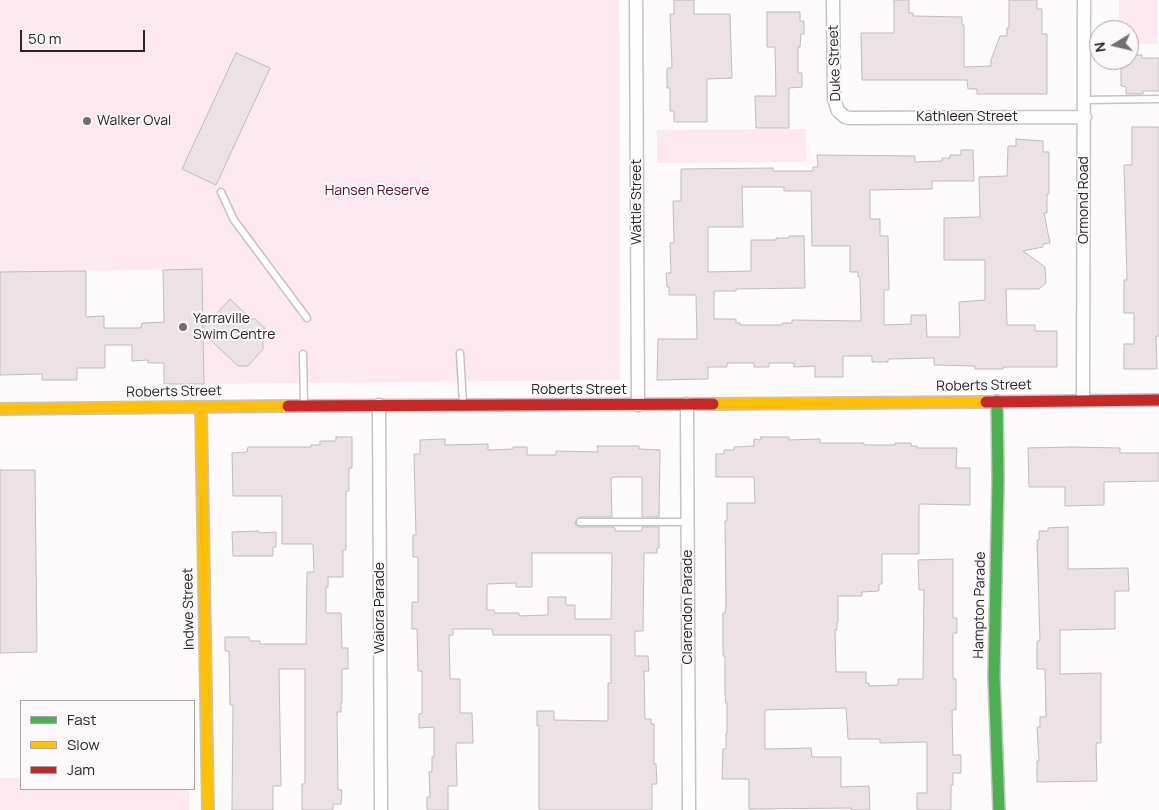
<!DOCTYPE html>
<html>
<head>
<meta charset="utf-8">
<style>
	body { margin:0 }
	#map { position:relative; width:1159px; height:810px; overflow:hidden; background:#fcfafb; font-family:Manrope,sans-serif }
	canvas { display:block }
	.legend { position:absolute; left:20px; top:700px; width:175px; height:90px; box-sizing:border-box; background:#fdf9fa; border:1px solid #a9a3a5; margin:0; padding:6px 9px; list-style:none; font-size:15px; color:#2a2325 }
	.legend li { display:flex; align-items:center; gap:10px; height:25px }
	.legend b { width:25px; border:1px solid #a9a3a5 }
	.north { position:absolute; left:1089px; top:20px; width:50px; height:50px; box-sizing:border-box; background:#fdf9fa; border:1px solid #a9a3a5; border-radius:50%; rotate:261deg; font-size:14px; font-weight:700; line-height:20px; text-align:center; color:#2a2325 }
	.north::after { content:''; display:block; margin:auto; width:18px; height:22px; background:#746e70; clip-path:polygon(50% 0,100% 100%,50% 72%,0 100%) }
	.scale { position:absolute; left:20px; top:30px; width:125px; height:22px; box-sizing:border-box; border:2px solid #2a2325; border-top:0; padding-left:6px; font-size:15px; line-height:18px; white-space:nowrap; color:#2a2325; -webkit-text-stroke:4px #fdf9fa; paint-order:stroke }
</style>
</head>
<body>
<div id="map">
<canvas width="1159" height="810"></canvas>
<ul class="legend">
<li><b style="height:6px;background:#4caf50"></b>Fast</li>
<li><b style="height:6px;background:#ffc107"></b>Slow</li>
<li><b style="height:6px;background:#c62828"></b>Jam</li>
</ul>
<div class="north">N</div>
<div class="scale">50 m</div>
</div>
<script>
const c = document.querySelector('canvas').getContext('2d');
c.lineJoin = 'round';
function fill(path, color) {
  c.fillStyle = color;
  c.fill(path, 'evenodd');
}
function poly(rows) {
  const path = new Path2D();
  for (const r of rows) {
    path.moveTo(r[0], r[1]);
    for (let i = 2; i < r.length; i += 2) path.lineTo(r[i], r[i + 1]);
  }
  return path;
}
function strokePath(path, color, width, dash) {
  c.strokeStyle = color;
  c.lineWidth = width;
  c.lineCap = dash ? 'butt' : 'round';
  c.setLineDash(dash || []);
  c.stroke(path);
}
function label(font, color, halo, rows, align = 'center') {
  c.font = font + ' Manrope,sans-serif';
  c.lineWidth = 4;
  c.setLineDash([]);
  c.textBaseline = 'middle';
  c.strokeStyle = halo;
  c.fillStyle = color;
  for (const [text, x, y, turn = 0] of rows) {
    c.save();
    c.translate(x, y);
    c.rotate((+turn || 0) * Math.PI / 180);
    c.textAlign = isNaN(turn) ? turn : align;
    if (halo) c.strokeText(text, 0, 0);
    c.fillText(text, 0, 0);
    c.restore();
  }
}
fill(poly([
	[0,0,619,0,620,380,204,384,202,269,0,272],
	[1119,0,1157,0,1157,44,1129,44,1129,30,1119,30],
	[806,129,807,162,657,163,657,130],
	[0,778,21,778,21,789,189,789,189,810,0,810]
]), '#fce8ee');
const building = poly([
	[674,0,694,0,694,14,730,14,732,78,707,79,707,122,674,122,674,111,670,111,670,88,667,88,667,68,672,68,670,14,674,14,674,0],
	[894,0,909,0,909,13,913,13,913,16,962,17,962,25,964,25,964,67,991,66,991,60,1000,36,1007,36,1007,28,1009,28,1009,0,1037,0,1037,9,1042,9,1042,34,1047,34,1047,94,977,94,977,89,968,89,967,80,862,80,861,33,894,33,894,0],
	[767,12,800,12,800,21,804,21,804,34,801,34,800,47,798,47,798,73,802,73,802,87,789,88,789,128,756,128,755,96,776,96,775,47,767,47,767,12],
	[236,53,270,68,216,185,182,169,236,53],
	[1129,55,1142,55,1142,58,1159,58,1159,91,1143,91,1143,94,1126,94,1126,87,1121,86,1121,63,1126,63,1126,60,1129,60,1129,55],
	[1132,127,1159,127,1159,336,1156,336,1157,369,1124,369,1124,344,1134,344,1134,313,1124,313,1124,280,1127,280,1124,165,1132,165,1132,127],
	[1016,139,1043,141,1043,152,1049,152,1049,194,1047,194,1047,213,1044,213,1050,243,1043,244,1043,247,1023,251,1045,267,1046,283,1039,289,1006,289,1007,325,1035,325,1035,331,1057,331,1057,367,1003,367,1003,369,975,369,975,366,934,365,934,358,888,359,888,362,872,362,872,356,843,356,843,377,815,377,815,366,794,367,794,363,769,363,769,367,754,367,754,363,727,363,727,367,708,367,708,379,657,380,658,339,697,339,696,295,669,295,669,287,667,287,666,273,671,273,670,243,674,243,673,201,681,201,681,169,773,168,773,171,813,171,813,167,818,167,817,155,915,156,915,162,942,161,942,158,950,158,950,155,961,155,961,150,973,150,974,181,932,181,932,189,870,190,870,219,880,219,880,236,888,236,889,290,884,290,884,325,911,324,911,315,926,315,927,337,960,337,959,302,985,300,985,260,944,260,944,218,980,217,979,177,1007,176,1008,146,1016,146,1016,139],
	[742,187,784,187,784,191,811,191,812,246,850,246,850,272,858,272,858,277,860,277,861,321,792,320,792,323,782,323,782,325,740,325,740,323,736,323,736,319,714,319,714,291,736,291,736,289,805,288,804,236,789,236,789,238,776,238,776,240,751,240,751,271,708,272,708,227,743,227,742,187],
	[202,269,203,328,230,299,252,320,254,318,270,333,263,340,263,349,248,366,238,366,203,333,204,384,164,384,164,363,148,363,148,360,132,361,132,345,105,345,105,368,77,368,77,380,42,380,42,374,0,375,0,272,86,271,86,317,104,316,104,328,141,328,142,323,164,322,163,270,202,269],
	[336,437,352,437,352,468,349,468,349,491,346,491,346,550,343,550,343,577,328,577,328,587,326,587,326,613,341,613,342,648,348,648,348,669,342,669,342,703,341,703,341,712,337,712,338,790,342,790,341,804,333,804,333,810,302,810,302,784,305,784,305,669,279,669,281,786,273,786,273,810,232,810,233,705,230,705,229,651,225,651,225,637,249,637,250,641,260,641,260,644,306,644,307,572,314,572,313,544,282,544,282,496,233,496,232,453,247,452,248,447,311,447,311,445,320,445,320,441,336,441,336,437],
	[761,437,789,437,789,440,820,439,820,443,864,443,864,445,895,445,895,443,911,443,911,446,917,446,917,448,957,448,956,468,970,468,970,505,919,504,919,554,882,554,882,584,879,584,879,591,862,592,862,596,838,596,838,622,837,622,837,630,835,630,836,672,866,672,866,683,869,683,869,686,898,685,898,679,923,679,924,590,919,590,918,560,953,559,953,618,957,618,957,633,953,633,953,679,956,679,956,710,952,710,953,755,961,755,961,773,953,773,953,785,951,785,951,810,917,810,917,793,927,793,927,742,880,743,880,739,848,739,846,708,765,710,765,749,811,748,812,757,841,757,841,787,869,786,870,810,851,810,851,808,749,809,749,779,722,779,723,749,726,749,726,733,727,733,727,703,726,703,725,695,725,656,723,656,723,613,725,613,726,605,725,521,727,521,727,503,755,503,754,477,716,477,716,454,724,454,724,450,734,450,734,447,754,446,754,439,761,440,761,437],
	[445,439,445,445,488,444,488,450,513,449,513,447,527,447,527,455,556,455,556,451,598,452,597,446,639,446,639,449,660,450,659,517,642,517,642,477,615,477,611,478,612,517,580,517,575,522,576,525,580,527,612,527,615,528,615,531,642,531,642,527,659,527,659,548,657,548,657,553,644,553,643,631,635,631,635,656,648,656,649,671,644,671,645,719,651,719,651,724,654,724,654,764,656,764,657,784,652,784,652,810,539,810,539,725,537,726,537,711,554,711,554,720,608,721,608,683,611,683,611,635,493,635,492,629,453,629,453,635,449,635,450,679,460,679,460,713,472,713,473,743,456,743,457,786,448,786,448,810,427,810,427,797,430,797,429,772,432,772,432,757,434,757,434,727,419,728,419,714,422,713,422,671,418,671,417,629,412,629,412,602,418,602,418,557,413,557,413,535,416,535,414,454,420,454,420,440,445,439],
	[532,553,612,553,611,619,575,619,575,605,566,605,566,597,548,597,548,615,519,616,519,613,495,613,494,610,487,610,487,584,516,583,516,587,532,587,532,553],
	[1071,447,1120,448,1120,453,1159,453,1159,481,1104,482,1104,505,1065,506,1065,487,1029,487,1028,448,1071,447],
	[0,470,35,470,37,652,0,653,0,470],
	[1068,527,1068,569,1128,568,1129,591,1115,591,1115,629,1060,630,1060,674,1101,673,1101,743,1096,743,1097,781,1037,782,1037,761,1039,761,1037,727,1040,727,1040,717,1046,717,1045,669,1037,669,1037,641,1040,641,1037,540,1039,540,1039,531,1048,531,1048,528,1068,527],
	[258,531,259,533,276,532,276,547,273,547,273,556,233,556,232,532,258,531]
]);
fill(building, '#ece2e5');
strokePath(building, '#c0bbbc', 1);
const lane = poly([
	[1084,100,1159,99],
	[221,192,234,220,307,318],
	[460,353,463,404],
	[303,354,304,404],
	[580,522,687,522]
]);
const street = poly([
	[636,0,638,405],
	[833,0,834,99,838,111,845,117,850,118,1085,117],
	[1083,400,1084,0],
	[687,404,689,810],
	[379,405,381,810]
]);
const fast = poly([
	[997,401,998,480,994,676,999,810]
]);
const slow = poly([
	[713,404,986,402],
	[201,407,208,810],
	[0,409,288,406]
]);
const jam = poly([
	[986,402,1159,400],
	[288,406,713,404]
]);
strokePath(lane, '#c6c2c3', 9);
strokePath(street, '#c6c2c3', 15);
strokePath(fast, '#c6c2c3', 14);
strokePath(slow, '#c6c2c3', 14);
strokePath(jam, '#c6c2c3', 14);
strokePath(lane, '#fffefe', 6);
strokePath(street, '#fffefe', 12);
strokePath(fast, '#4caf50', 11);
strokePath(slow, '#ffc107', 11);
strokePath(jam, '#c62828', 11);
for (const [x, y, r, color] of [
	[87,121,5,"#746e70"],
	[183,327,5,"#746e70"]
]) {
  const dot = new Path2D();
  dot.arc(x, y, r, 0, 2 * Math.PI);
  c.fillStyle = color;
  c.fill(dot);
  strokePath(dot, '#fdf9fa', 2);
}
label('14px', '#2a2325', '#fdf9fa', [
	["Duke Street",835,63,-92],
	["Kathleen Street",967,117],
	["Ormond Road",1084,200,-90],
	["Wattle Street",637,202,-90],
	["Roberts Street",984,386,-1],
	["Roberts Street",579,390],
	["Roberts Street",174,392,-1],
	["Hampton Parade",980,605,-89],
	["Clarendon Parade",688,607,-90],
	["Waiora Parade",380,608,-90],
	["Indwe Street",189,609,-91]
]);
label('14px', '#2a2325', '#fdf9fa', [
	["Walker Oval",97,121],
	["Yarraville",193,319],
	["Swim Centre",193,335]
], 'left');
label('14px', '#540c2c', '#fdf9fa', [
	["Hansen Reserve",377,191]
]);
</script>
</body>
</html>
